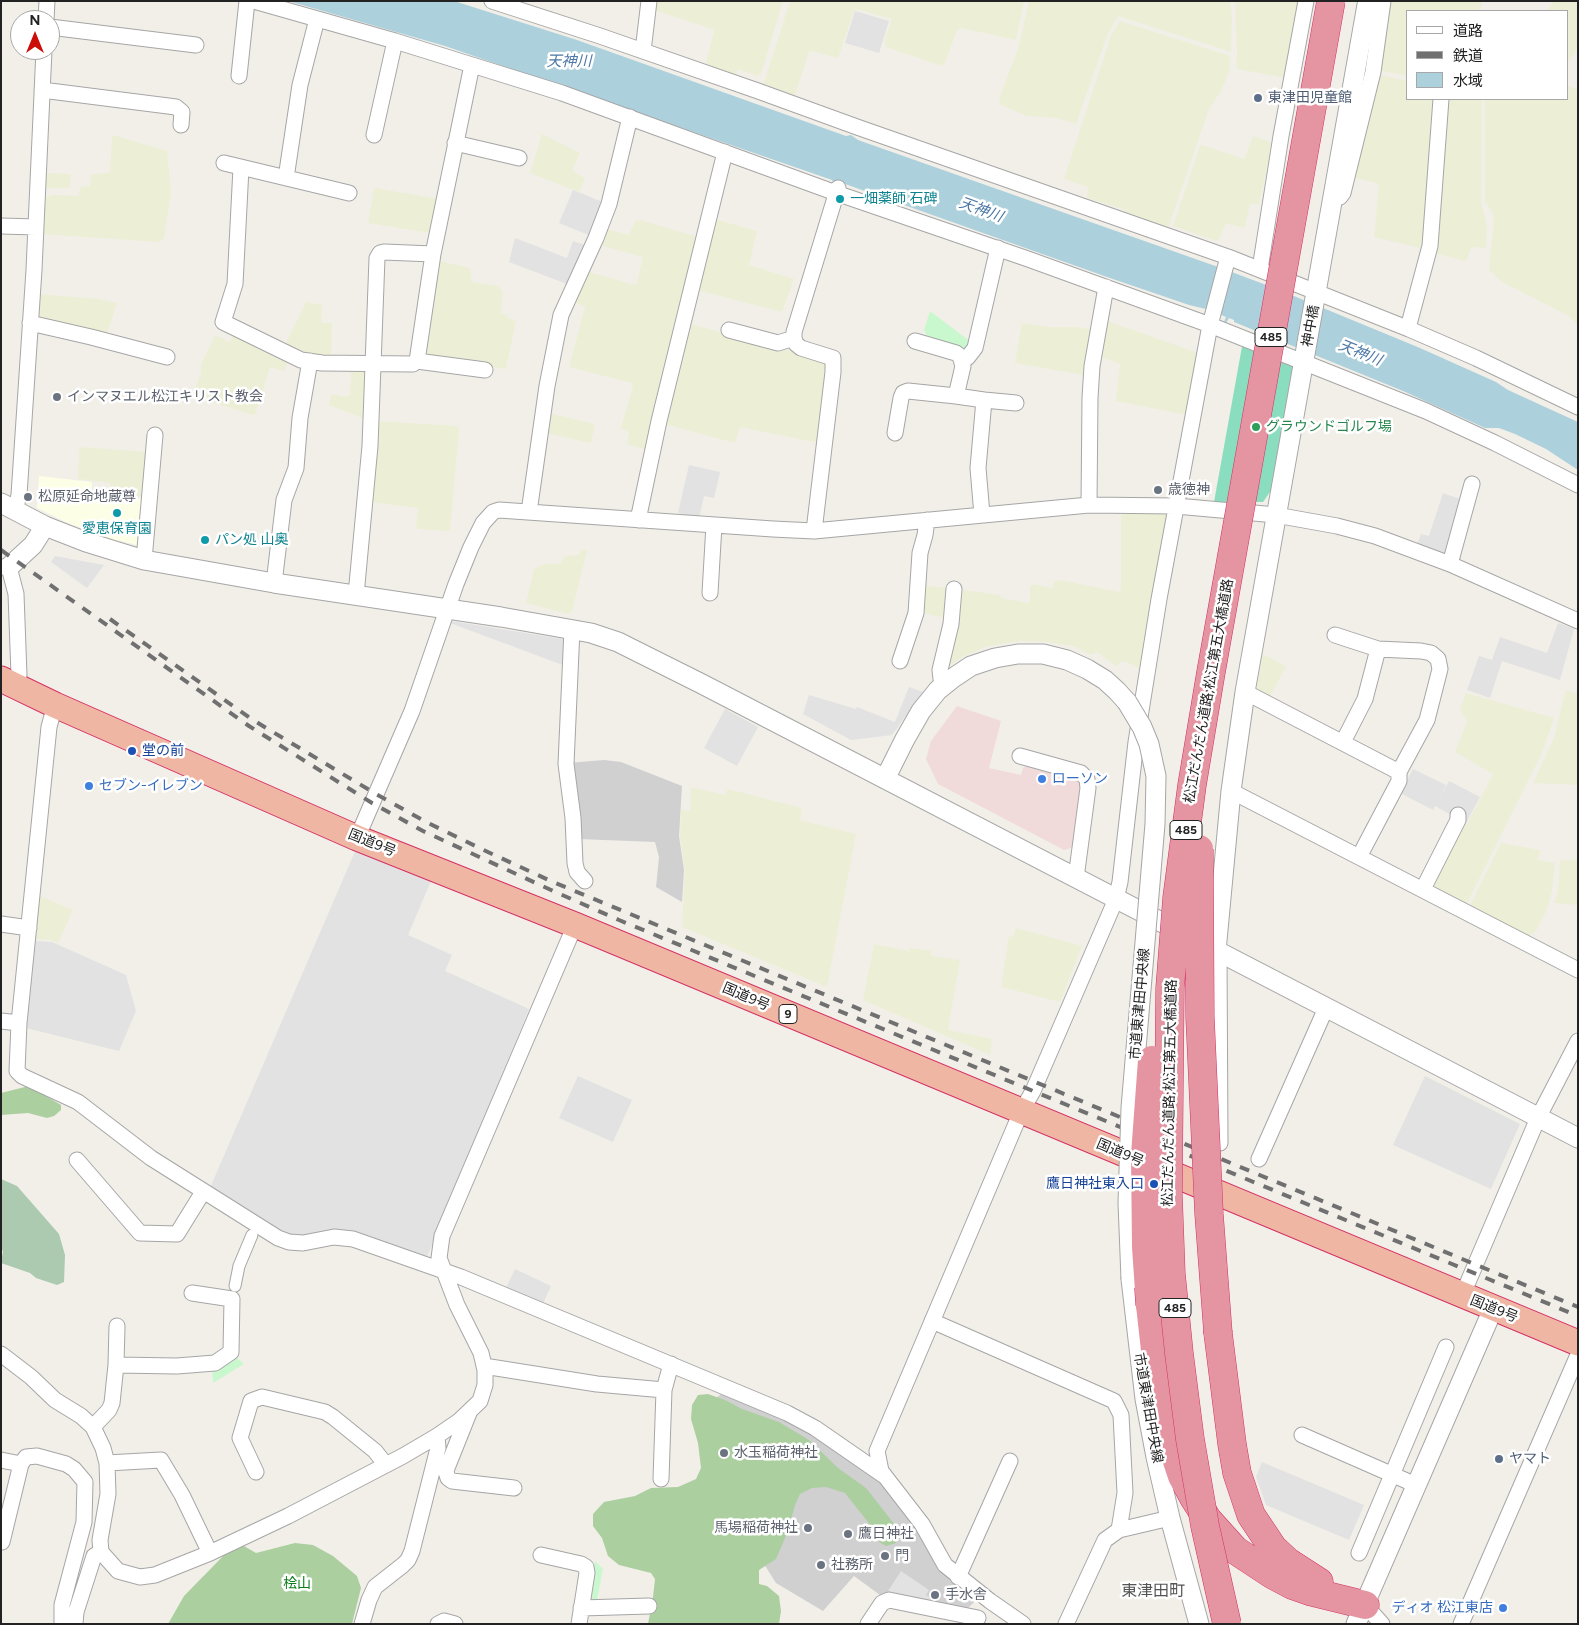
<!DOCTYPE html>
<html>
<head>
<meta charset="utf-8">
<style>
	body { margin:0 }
	#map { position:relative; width:1579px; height:1625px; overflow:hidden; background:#f2efe9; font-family:Figtree,"Noto Sans JP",sans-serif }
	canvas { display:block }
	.frame { position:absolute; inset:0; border:2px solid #222; pointer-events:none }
	.legend { position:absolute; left:1406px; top:10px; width:162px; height:90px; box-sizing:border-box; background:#fff; border:1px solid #a7a7a7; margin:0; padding:6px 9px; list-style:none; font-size:15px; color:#222 }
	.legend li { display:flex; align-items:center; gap:10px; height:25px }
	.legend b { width:25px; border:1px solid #a7a7a7 }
	.north { position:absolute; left:10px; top:10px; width:50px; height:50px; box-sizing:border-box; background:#fff; border:1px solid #a7a7a7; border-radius:50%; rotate:0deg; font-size:14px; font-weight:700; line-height:20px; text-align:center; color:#222 }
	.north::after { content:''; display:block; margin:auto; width:18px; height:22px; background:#cc0d08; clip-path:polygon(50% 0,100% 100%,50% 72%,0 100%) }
</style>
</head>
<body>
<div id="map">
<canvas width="1579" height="1625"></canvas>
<div class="frame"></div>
<ul class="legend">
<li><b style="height:6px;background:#fff"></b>道路</li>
<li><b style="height:6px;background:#707070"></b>鉄道</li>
<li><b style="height:14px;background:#acd1dd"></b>水域</li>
</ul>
<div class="north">N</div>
</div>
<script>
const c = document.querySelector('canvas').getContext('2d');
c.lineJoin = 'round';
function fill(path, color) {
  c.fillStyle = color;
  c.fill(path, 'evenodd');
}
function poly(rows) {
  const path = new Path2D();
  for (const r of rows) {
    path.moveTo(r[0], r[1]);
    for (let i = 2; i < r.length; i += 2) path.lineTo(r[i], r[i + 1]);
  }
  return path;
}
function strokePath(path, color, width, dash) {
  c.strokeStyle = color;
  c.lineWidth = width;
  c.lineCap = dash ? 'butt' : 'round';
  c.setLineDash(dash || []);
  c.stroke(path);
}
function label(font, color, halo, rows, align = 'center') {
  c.font = font + ' Figtree,"Noto Sans JP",sans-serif';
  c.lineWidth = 5;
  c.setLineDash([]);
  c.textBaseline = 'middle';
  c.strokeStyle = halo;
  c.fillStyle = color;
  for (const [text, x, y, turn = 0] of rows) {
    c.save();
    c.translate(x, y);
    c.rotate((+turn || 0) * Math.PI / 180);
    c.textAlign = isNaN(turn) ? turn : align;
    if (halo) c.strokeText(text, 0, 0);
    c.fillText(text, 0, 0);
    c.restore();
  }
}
fill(poly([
	[957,706,1001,721,989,768,1021,775,1023,768,1028,765,1076,779,1081,787,1074,847,1064,850,938,784,926,759,931,741]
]), '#f1dbda');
fill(poly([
	[39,476,92,482,91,495,144,499,141,545,137,545,112,539,70,524,37,508]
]), '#fdfee6');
fill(poly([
	[604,760,621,762,682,786,679,836,684,870,682,902,656,887,659,857,655,842,578,839,568,763],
	[721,1394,793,1420,864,1469,890,1492,933,1553,938,1565,976,1600,967,1609,880,1595,854,1576,823,1611,776,1583,717,1490,703,1409]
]), '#d0d0d0');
fill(poly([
	[654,1,783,1,761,74,757,76,739,69,737,71,735,77,705,66,714,32,712,29,654,10],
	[790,1,1024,1,1016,40,961,28,957,30,945,63,942,66,886,47,884,42,892,19,856,9,854,11,838,58,812,51,809,52,795,95,789,97,763,86],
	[1029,1,1230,1,1232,17,1231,50,1231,52,1118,16,1108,33,1076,124,1057,118,1026,116,999,104,1000,96,1018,49],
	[1235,1,1299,1,1286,78,1237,69,1236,66,1237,55],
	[1387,1,1480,1,1482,4,1480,11,1408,11,1408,76,1379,70],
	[1554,1,1578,1,1578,47,1568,62,1568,11,1547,11],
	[1120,21,1230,56,1229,72,1221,91,1209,109,1168,228,1124,214,1125,210,1087,198,1088,187,1064,179,1111,35],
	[1379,75,1408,81,1408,99,1440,99,1425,249,1374,237,1379,185,1377,183,1356,178,1356,175,1361,144],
	[1568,86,1578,90,1578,325,1569,316,1502,282,1489,270,1494,219,1492,212,1485,201,1485,99,1568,99],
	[1442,99,1482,99,1481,202,1487,227,1486,248,1471,247,1467,260,1465,261,1435,253],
	[542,134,580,153,572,170,585,178,579,192,530,173],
	[113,135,167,151,171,193,164,238,160,242,41,234,42,199,53,195,78,196,81,187,90,186,91,175,92,174,110,173,112,136],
	[1253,136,1270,142,1272,145,1259,204,1250,204,1245,226,1243,228,1226,223,1219,239,1216,241,1173,226,1200,146,1202,145,1244,159],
	[43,173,71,174,70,186,68,188,47,188,43,184],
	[376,188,438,199,430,233,368,223,374,189],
	[711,218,757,231,749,265,794,279,782,312,693,289],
	[640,220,701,238,651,451,627,444,629,432,621,428,633,386,632,383,569,367,585,307,572,301,589,272,635,285,637,283,643,257,599,245,606,229,629,235,635,221],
	[440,261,470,268,472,282,498,286,503,292,501,313,507,315,508,318,516,320,506,369,427,359,426,356],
	[36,294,99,299,117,303,106,336,34,321],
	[306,302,322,305,321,323,332,323,331,356,310,355,286,343],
	[1102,319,1198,353,1187,415,1116,401,1120,364,1096,355],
	[686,323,830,361,819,443,740,427,735,443,661,423],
	[1022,323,1048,327,1074,327,1096,330,1089,376,1015,363],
	[234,333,289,360,284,371,270,367,255,415,253,415,196,397,194,392,201,373,201,364,215,335,230,342],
	[371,370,367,420,329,405,331,394,347,397,350,395,351,371],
	[548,413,595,424,591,443,545,433],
	[377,421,456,426,459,429,450,530,448,531,418,529,416,527,418,508,371,502],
	[82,447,147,452,142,496,112,494,110,483,78,479,79,450],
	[1125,512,1169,514,1141,666,1138,668,1134,665,1122,661,1116,666,1097,652,1091,655,1073,646,1046,642,1020,641,988,646,962,657,948,667,957,589,1000,595,1002,598,1028,603,1030,601,1030,587,1033,584,1051,588,1053,587,1054,582,1060,580,1119,592,1121,589,1121,516],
	[581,550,587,550,572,611,568,614,526,603,534,569,545,564,560,564,565,556,579,555],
	[925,586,951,588,949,619,923,613],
	[1263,654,1286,666,1270,697,1256,691],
	[1567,690,1578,694,1578,785,1533,783,1554,738,1565,692],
	[1466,693,1554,718,1542,753,1465,907,1430,887,1462,822,1467,824,1493,774,1455,752,1467,721,1460,710],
	[691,787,725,795,728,789,802,808,800,820,856,834,827,987,682,927,685,870,680,836,681,810,690,811],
	[1501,843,1540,850,1538,860,1555,863,1552,891,1547,909,1536,931,1528,938,1469,908],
	[1560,860,1578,860,1578,905,1554,903,1558,891],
	[38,895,73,910,58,943,51,940,35,939],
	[1016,928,1082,946,1060,1002,1001,987,1009,936,1013,937],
	[874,944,909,951,910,948,931,951,931,956,960,960,948,1030,992,1039,990,1055,863,1000]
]), '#ecefd6');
fill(poly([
	[29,1086,61,1105,61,1110,54,1116,47,1118,28,1113,1,1115,1,1093],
	[708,1394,725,1400,742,1409,779,1422,809,1440,838,1468,866,1488,895,1525,898,1536,896,1543,886,1546,879,1542,868,1522,845,1493,826,1487,812,1488,800,1494,795,1505,788,1531,776,1559,759,1570,759,1584,767,1586,779,1596,781,1611,779,1624,648,1624,653,1597,655,1579,651,1573,619,1565,608,1556,602,1538,593,1526,593,1514,604,1502,635,1496,651,1488,678,1487,696,1479,701,1468,698,1443,691,1419,692,1405,698,1395],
	[295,1543,313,1545,333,1556,357,1576,361,1588,352,1624,168,1624,184,1596,228,1551,244,1546,256,1553]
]), '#accfa0');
fill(poly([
	[1,1179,17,1186,59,1234,65,1255,64,1282,57,1285,36,1278,30,1273,1,1263,3,1251,1,1249]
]), '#abcab0');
fill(poly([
	[930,311,971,342,965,349,928,338,924,330],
	[235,1356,244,1364,213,1383,212,1369,221,1368],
	[595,1561,603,1569,597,1600,591,1600,589,1593]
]), '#caf8ce');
fill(poly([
	[1243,341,1295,365,1272,489,1263,502,1214,502]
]), '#8bddbf');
fill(poly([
	[855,11,889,21,879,53,845,43],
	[573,190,605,203,591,236,559,223],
	[515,238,567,258,573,241,588,246,567,284,509,262],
	[689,465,720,472,714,498,704,496,699,518,678,513],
	[1443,493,1463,500,1449,551,1444,554,1417,545,1421,534,1429,536],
	[55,556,104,565,87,588,51,562],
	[451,621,569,640,568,667,450,623],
	[1558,623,1574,629,1560,680,1502,661,1490,698,1467,690,1479,656,1492,660,1500,637,1547,653],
	[909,687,923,692,892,735,851,740,803,714,809,695,856,709,857,707,895,722],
	[725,709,758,727,737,766,704,748],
	[1413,769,1446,785,1438,801,1449,781,1480,797,1466,823,1435,806,1433,810,1400,793],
	[356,849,431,881,408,935,452,955,445,971,529,1009,427,1257,287,1234,210,1188],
	[34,941,52,942,126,975,136,1011,119,1051,26,1028],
	[578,1076,632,1100,613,1142,559,1118],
	[1425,1076,1520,1124,1491,1189,1393,1145],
	[515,1269,551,1286,541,1308,504,1292],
	[1262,1462,1364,1505,1349,1540,1266,1505,1256,1477],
	[901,1571,929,1590,926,1595,937,1602,893,1594,888,1591]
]), '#e2e2e2');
fill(poly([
	[288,1,454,1,577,40,846,136,851,135,858,140,1221,268,1277,289,1420,348,1496,382,1508,390,1578,422,1578,470,1546,449,1515,434,1499,428,1485,428,1403,391,1234,322,1234,320,1229,318,1226,323,1224,322,1226,317,1210,310,1189,305,1107,277,845,184,835,184,832,180,445,46]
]), '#acd1dd');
const pedestrian = poly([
	[235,1286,239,1266,252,1235]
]);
const minor = poly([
	[254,1,395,41,562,93,836,193,1028,259,1210,325,1426,411,1495,443,1578,485],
	[492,1,600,36,758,91,857,127,1228,257,1409,329,1476,358,1578,407],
	[46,20,47,1],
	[50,27,196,45],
	[643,51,649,1],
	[239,76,247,1],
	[42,90,176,107,182,112,181,125],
	[374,135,395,41],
	[455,143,519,158],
	[224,163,349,193],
	[241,168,235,284,223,322,301,360,322,363,413,364,417,361,433,254,472,65],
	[286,178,300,85,317,19],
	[1333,197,1340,197,1343,193,1373,72,1383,1],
	[1,226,36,227],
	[1260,269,1281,136,1306,1],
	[30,323,91,337,167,357],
	[1408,328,1430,246,1441,99],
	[729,330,778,343,794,338,794,332,838,188],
	[794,338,796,344,801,348,833,358,833,372,814,531],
	[915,341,956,353,960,356,963,366,956,396,984,400,978,468,982,515],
	[417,361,485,370],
	[963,361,968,357,975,348,998,248],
	[984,400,1016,403],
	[895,433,901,398,903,393,908,391,956,396],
	[1089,505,1090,398,1092,366,1106,287],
	[15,511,19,495,34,270,44,50],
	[529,512,547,386,561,315,596,238,609,204,630,117],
	[638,520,659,421,725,152],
	[144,560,155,435],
	[1450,564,1472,484],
	[1,567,9,567,16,594,19,675,17,687],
	[274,583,284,500,296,468,300,418,310,361],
	[710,593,714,525],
	[356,595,370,446,377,258,380,253,384,252,433,254],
	[572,629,566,764,573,818,575,863,577,872,585,881],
	[1335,635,1378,649,1421,651,1431,653,1438,659,1440,669,1427,720,1399,772,1399,781,1359,857],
	[900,661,916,613,920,553,925,535,927,520],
	[945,684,941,679,940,670,951,624,954,589],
	[1245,692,1399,772],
	[55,705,49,727,19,1023,17,1071,22,1076,78,1102,151,1158,278,1238,289,1242,303,1243,334,1237,353,1239,461,1277,787,1413,815,1428,883,1475],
	[1343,742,1365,699,1378,649],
	[1020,756,1081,773,1087,779,1088,788,1076,878],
	[1231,791,1578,970],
	[357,838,412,711,456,584,471,547,483,523,493,512,499,510,773,529,814,531,1089,505,1176,506,1276,515,1337,526,1375,536,1450,564,1578,621],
	[1423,889,1458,820,1458,815],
	[1,924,29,928],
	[1219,952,1220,1143],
	[1,1021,19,1023],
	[1259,1159,1326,1008],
	[77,1160,140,1233,177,1234,203,1192],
	[1462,1296,1538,1118,1578,1041],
	[932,1321,1114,1401,1121,1415,1125,1493,1119,1530],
	[1,1354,31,1377,55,1400,81,1416,93,1427,103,1448,107,1463,108,1494,100,1540,101,1552,118,1571,140,1577,155,1575,210,1553,288,1516,403,1456,437,1436,459,1421,480,1401,485,1385,485,1370,481,1353,457,1305,439,1258,442,1236,575,925],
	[116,1365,177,1366,215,1363,231,1352,232,1299,192,1293],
	[484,1366,597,1384,664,1390],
	[469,1413,447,1468,446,1472,448,1478,452,1481,514,1488],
	[93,1427,109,1410,112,1403,116,1365,117,1326],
	[1302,1435,1416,1485],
	[1,1460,21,1464],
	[107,1463,161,1460,182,1495,210,1553],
	[256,1472,240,1438,251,1401,262,1397,325,1412,333,1417,375,1451,386,1465],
	[661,1479,664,1390,671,1364],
	[2,1542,21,1464,26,1457,37,1456,66,1464,74,1469,85,1482,84,1522,62,1605,62,1624],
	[1359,1553,1446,1347],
	[541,1555,581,1564,586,1567,587,1573,579,1624],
	[958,1577,1010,1461],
	[1365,1605,1382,1624],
	[581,1608,649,1606],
	[75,1624,76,1612,94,1556,101,1552],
	[362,1624,369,1600,375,1587,403,1565,408,1560,412,1551,438,1448,437,1436],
	[438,1624,444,1621,455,1624],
	[868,1624,882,1603,889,1600,978,1618],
	[1023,1624,990,1601,945,1565,922,1524,881,1471,877,1451,1021,1112,1033,1091,1116,899,1120,882,1136,742,1159,599,1210,325,1228,257],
	[1066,1624,1105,1540,1119,1530,1170,1518],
	[1461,1624,1578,1355]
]);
const tertiary = poly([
	[1,503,45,526,86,542,144,560,274,583,501,617,591,633,618,642,702,684,1578,1138],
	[9,567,33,545,45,526],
	[885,779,905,739,921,711,938,690,953,678,971,666,995,658,1018,654,1043,654,1067,660,1087,669,1105,680,1117,691,1127,702],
	[1216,951,1231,791,1245,692,1367,5],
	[1131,1279,1145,1399,1156,1457,1170,1518,1199,1624],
	[1356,1624,1493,1309]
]);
const trunk = poly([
	[1,679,55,705,357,838,575,925,1578,1343]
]);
const motorway = poly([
	[1150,1305,1158,1377,1164,1414,1174,1452,1182,1476,1194,1498,1208,1520,1235,1550,1273,1575,1292,1585,1312,1592,1365,1605],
	[1218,1333,1232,1444,1237,1473,1251,1515,1273,1548,1288,1562,1319,1582]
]);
strokePath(pedestrian, '#a6a6a6', 13);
strokePath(minor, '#a6a6a6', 17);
strokePath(tertiary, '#a6a6a6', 21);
strokePath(trunk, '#d53065', 27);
strokePath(motorway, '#d53065', 29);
strokePath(pedestrian, '#fff', 11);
strokePath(minor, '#fff', 15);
strokePath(tertiary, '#fff', 19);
strokePath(trunk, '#efb6a4', 25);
strokePath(motorway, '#e595a2', 28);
strokePath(poly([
	[1,550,249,726,372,803,423,831,551,890,619,920,1578,1316],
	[110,619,253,720,376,794,428,823,490,853,553,882,1578,1307]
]), '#707070', 4, [10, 10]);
const tertiaryBridge = poly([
	[1127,702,1142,727,1149,744,1156,776,1155,824,1131,1108,1128,1203,1131,1279]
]);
const motorwayBridge = poly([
	[1199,849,1200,1017,1209,1214,1218,1333],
	[1150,1305,1146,1247,1145,1155,1152,1060],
	[1227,1624,1205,1526,1190,1439,1179,1353,1171,1274,1168,1194,1170,988,1177,898,1192,785,1211,672,1331,1]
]);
strokePath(tertiaryBridge, '#a6a6a6', 21, []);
strokePath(motorwayBridge, '#d53065', 29, []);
strokePath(tertiaryBridge, '#fff', 19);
strokePath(motorwayBridge, '#e595a2', 28);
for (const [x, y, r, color] of [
	[1258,98,5,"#5c6f8a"],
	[840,199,5,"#0f9aa8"],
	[57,397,5,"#6b7280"],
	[1256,427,5,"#2e9e5b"],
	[1158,490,5,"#6b7280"],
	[28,497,5,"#6b7280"],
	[117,513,5,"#0f9aa8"],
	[205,540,5,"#0f9aa8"],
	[132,751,5,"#1a4fb4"],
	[1042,779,5,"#3f7fe0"],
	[89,786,5,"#3f7fe0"],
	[1154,1184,5,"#1a4fb4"],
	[724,1453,5,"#6b7280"],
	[1499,1459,5,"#5c6f8a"],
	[808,1528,5,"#6b7280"],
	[848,1534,5,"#6b7280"],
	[885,1556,5,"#6b7280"],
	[821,1565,5,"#6b7280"],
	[935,1595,5,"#6b7280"],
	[1503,1608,5,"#3f7fe0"]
]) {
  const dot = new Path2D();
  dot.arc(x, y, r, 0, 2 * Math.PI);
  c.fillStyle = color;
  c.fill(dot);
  strokePath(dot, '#fff', 2);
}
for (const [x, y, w] of [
	[1271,337,32],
	[1186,830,32],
	[788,1014,18],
	[1175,1308,32]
]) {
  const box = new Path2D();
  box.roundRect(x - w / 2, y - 9.5, w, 19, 4);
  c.fillStyle = '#fff';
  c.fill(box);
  strokePath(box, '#222', 1);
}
label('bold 12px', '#222', null, [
	["485",1271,337],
	["485",1186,830],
	["9",788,1014],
	["485",1175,1308]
]);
label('14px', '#4e5e75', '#fff', [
	["東津田児童館",1268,98],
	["ヤマト",1509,1459]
], 'left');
label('14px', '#0d838f', '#fff', [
	["一畑薬師 石碑",850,199],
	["愛恵保育園",117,529,"center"],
	["パン処 山奥",215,540]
], 'left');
label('14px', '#222', '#fff', [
	["神中橋",1311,326,-80],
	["松江だんだん道路;松江第五大橋道路",1209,691,-80],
	["国道9号",372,843,22],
	["国道9号",746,997,23],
	["市道東津田中央線",1140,1004,-85],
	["松江だんだん道路;松江第五大橋道路",1170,1093,-89],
	["国道9号",1120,1153,23],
	["国道9号",1494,1309,22],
	["市道東津田中央線",1148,1408,80]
]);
label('14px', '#5b616d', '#fff', [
	["インマヌエル松江キリスト教会",67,397],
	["歳徳神",1168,490],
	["松原延命地蔵尊",38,497],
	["水玉稲荷神社",734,1453],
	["馬場稲荷神社",798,1528,"right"],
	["鷹日神社",858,1534],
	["門",895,1556],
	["社務所",831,1565],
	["手水舎",945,1595]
], 'left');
label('14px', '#27864d', '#fff', [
	["グラウンドゴルフ場",1266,427]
], 'left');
label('14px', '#164399', '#fff', [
	["堂の前",142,751],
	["鷹日神社東入口",1144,1184,"right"]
], 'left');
label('14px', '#366cbe', '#fff', [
	["ローソン",1052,779],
	["セブン-イレブン",99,786],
	["ディオ 松江東店",1493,1608,"right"]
], 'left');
label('14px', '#107f1c', '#fff', [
	["桧山",297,1584]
]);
label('italic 15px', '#4d78a7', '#fff', [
	["天神川",569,62],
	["天神川",981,210,20],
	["天神川",1360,353,22]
]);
label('16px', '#555', '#fff', [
	["東津田町",1153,1591]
]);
</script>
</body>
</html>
